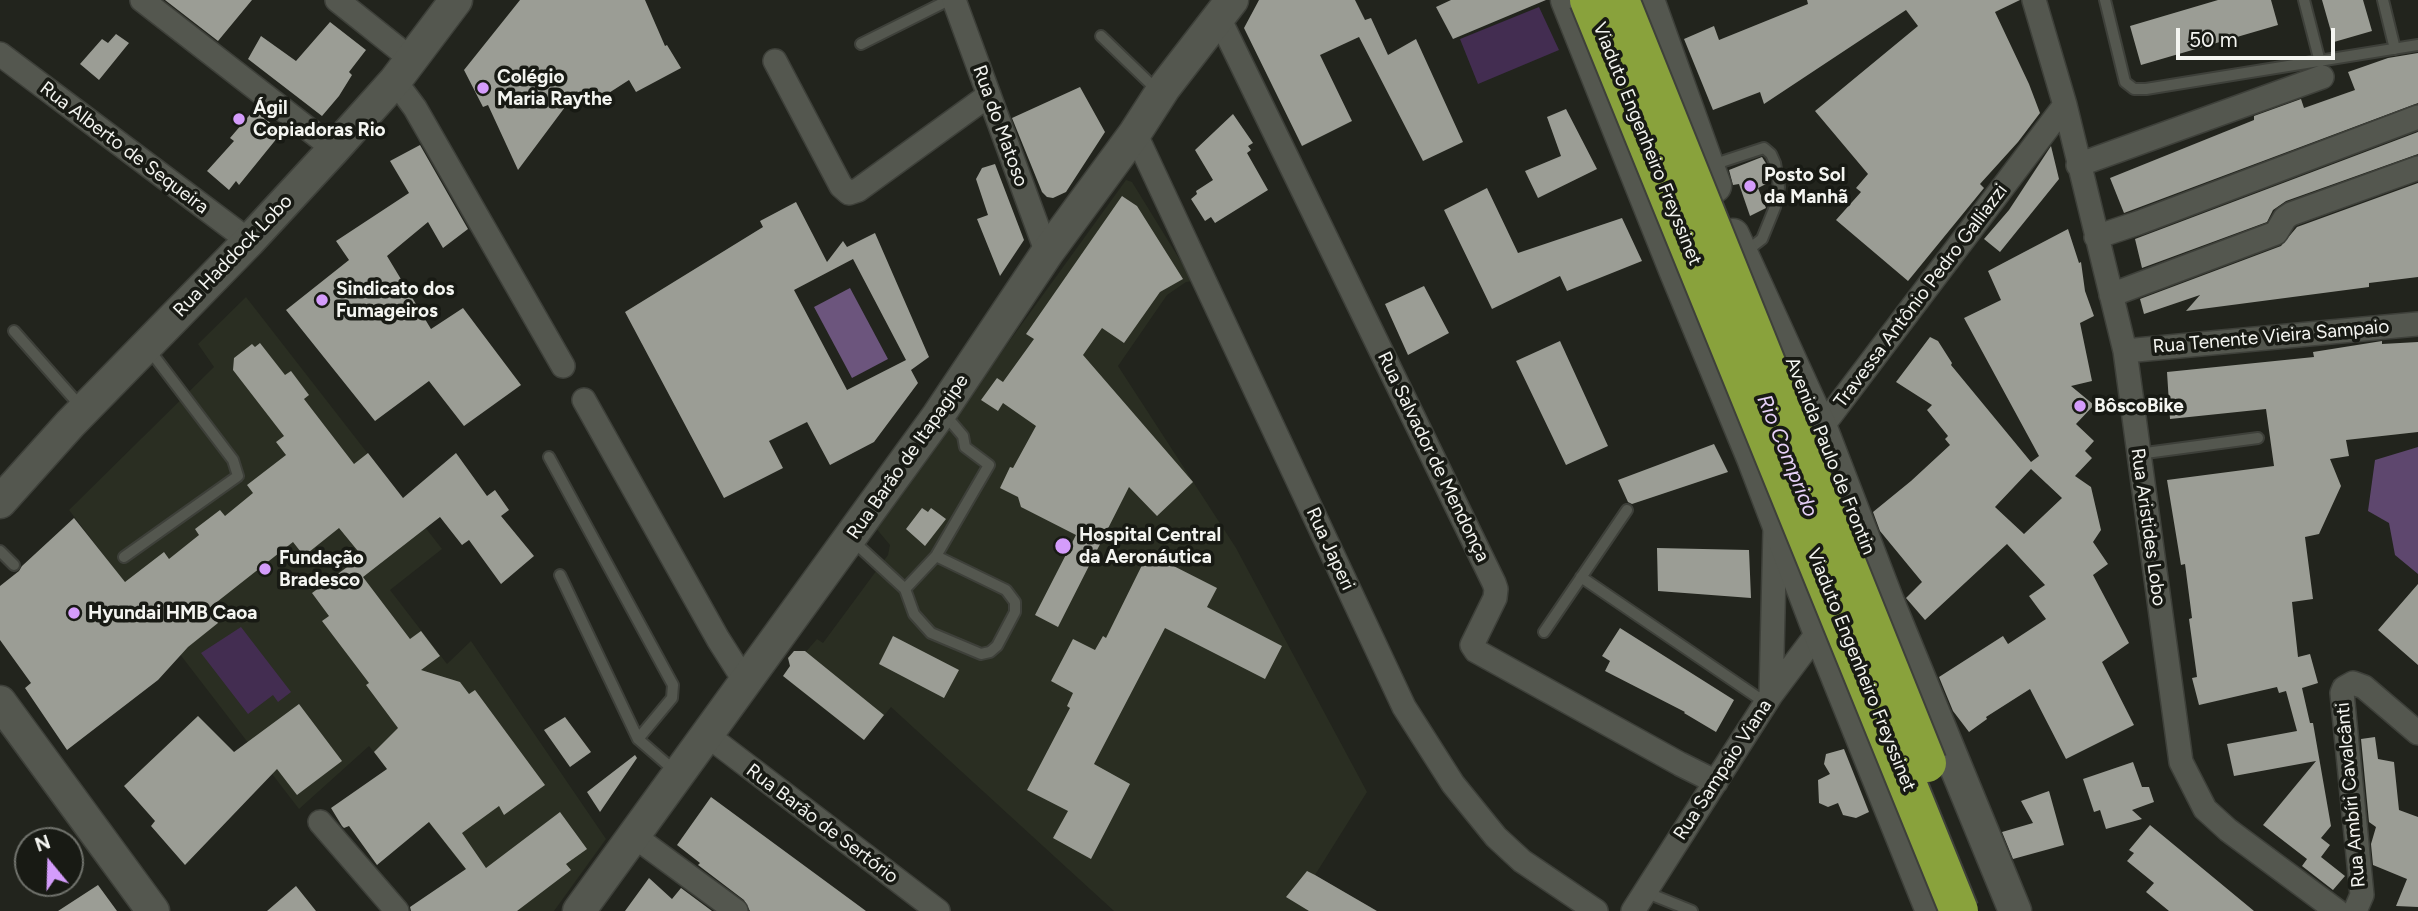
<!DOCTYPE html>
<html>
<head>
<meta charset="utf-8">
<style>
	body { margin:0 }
	#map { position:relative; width:2418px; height:911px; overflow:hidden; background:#22241d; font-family:Figtree,sans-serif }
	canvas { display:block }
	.north { position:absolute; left:14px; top:827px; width:70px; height:70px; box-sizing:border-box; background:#181a14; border:2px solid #70726c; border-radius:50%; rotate:341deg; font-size:19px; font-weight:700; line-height:28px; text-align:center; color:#f4f5f1 }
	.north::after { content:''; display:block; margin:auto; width:24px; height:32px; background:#d49cfb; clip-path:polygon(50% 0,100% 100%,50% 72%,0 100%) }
	.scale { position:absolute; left:2176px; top:28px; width:159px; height:32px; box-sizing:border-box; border:4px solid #f4f5f1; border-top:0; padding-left:9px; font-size:21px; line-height:24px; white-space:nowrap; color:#f4f5f1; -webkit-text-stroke:5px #181a14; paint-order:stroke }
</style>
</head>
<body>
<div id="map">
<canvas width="2418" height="911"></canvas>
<div class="north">N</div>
<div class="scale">50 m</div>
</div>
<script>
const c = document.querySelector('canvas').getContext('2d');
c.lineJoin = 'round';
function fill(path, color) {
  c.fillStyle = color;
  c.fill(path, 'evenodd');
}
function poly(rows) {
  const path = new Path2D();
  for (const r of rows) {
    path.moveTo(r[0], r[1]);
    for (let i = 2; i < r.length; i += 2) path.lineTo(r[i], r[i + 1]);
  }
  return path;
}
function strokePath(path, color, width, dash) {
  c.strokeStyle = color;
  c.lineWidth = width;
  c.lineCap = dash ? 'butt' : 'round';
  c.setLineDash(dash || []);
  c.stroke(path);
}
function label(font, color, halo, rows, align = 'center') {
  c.font = font + ' Figtree,sans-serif';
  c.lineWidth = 7;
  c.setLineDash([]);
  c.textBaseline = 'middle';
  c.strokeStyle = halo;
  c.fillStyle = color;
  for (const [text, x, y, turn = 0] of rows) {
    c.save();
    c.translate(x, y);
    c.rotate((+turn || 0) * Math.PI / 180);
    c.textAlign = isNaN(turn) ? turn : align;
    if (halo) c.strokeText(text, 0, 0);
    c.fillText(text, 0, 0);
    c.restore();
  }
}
fill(poly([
	[1126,180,1132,182,1193,281,1186,282,1167,295,1118,366,1236,548,1367,792,1315,875,1377,911,1114,911,891,707,864,740,785,678,787,670,791,669,817,639,823,643,888,555,890,545,875,527],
	[246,297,442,549,390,590,447,664,471,641,606,839,554,911,498,911,369,746,299,809,69,510,214,367,198,344]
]), '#2a2e22');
fill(poly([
	[1539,7,1559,50,1478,84,1460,39],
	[241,627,291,692,278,702,273,695,248,714,201,653]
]), '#432d51');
fill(poly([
	[2418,447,2418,574,2395,555,2389,523,2368,511,2375,460]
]), '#5e476e');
fill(poly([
	[850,288,888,359,852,378,814,307]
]), '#6c557d');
fill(poly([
	[165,0,252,0,218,41],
	[520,0,645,0,665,46,667,45,681,68,636,92,629,80,587,107,577,91,518,170,488,105,483,107,464,70],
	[1259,0,1355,0,1365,20,1371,18,1388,55,1416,39,1463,142,1423,161,1359,37,1320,55,1352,121,1302,146,1244,28],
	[1451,0,1546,0,1453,39,1436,7],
	[1807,0,2020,0,1995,12,2029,84,2040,113,2018,142,1980,184,1984,188,1908,281,1836,220,1861,192,1856,188,1868,174,1815,111,1918,26,1906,10,1764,104,1760,92,1713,110,1684,39,1714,26,1719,40,1808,4],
	[2218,0,2271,0,2278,25,2141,65,2130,26],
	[2322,0,2363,0,2372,31,2334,42],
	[330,22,366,50,349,72,352,75,339,96,322,116,248,59,261,36,296,61],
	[116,34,129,43,99,80,80,64,102,39,108,43],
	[2418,53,2418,103,2124,213,2110,178,2254,120,2254,116,2301,99,2304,108,2355,90,2348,72,2388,58],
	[1080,87,1105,132,1066,192,1053,198,1047,197,1042,192,1012,118],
	[1566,109,1597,169,1538,198,1525,171,1561,156,1547,117],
	[254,110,282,132,239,185,236,181,229,190,207,171,234,141,230,138],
	[1233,114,1253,143,1248,146,1251,150,1247,153,1268,190,1215,223,1211,217,1205,221,1191,199,1197,194,1196,191,1213,180,1195,150],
	[2418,132,2418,154,2286,201,2273,210,2267,222,2142,268,2135,239],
	[420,145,468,229,443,248,428,222,387,256,431,329,463,308,521,385,464,426,429,381,375,421,286,310,349,260,336,241,409,193,390,161],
	[2051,146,2059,179,2000,252,1984,239,2009,210],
	[1762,157,1767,165,1770,182,1758,188,1766,208,1750,216,1739,184,1733,185,1729,170],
	[995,164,1024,240,1000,276,977,219,988,215,976,179,982,168],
	[2418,183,2418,277,2369,283,2369,287,2186,311,2200,295,2144,314,2140,299,2281,246,2297,227],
	[1487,188,1518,253,1622,218,1642,261,1567,291,1560,276,1492,309,1444,210],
	[1122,196,1137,206,1183,279,1160,292,1124,343,1102,328,1083,355,1193,482,1157,516,1129,487,1058,627,1035,615,1076,535,1021,507,1018,497,1000,488,1010,467,1013,468,1036,426,1003,403,998,411,981,400,997,378,1003,382,1034,339,1026,334],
	[796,202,827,262,843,241,847,247,875,233,929,357,911,370,918,383,874,442,830,465,807,422,769,441,783,468,724,498,625,312,763,227,760,221],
	[853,259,906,360,847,390,794,290],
	[2068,229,2079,263,2081,262,2085,291,2094,316,2080,323,2092,381,2071,386,2094,405,2076,424,2094,441,2085,451,2092,458,2075,476,2091,487,2101,530,2093,542,2108,564,2093,575,2129,643,2102,662,2134,725,2066,759,2030,689,1986,717,1987,719,1969,732,1953,711,1939,677,2003,636,2008,644,2046,619,2029,596,2045,585,2007,544,1925,620,1906,598,1922,582,1880,531,1873,512,1911,481,1950,445,1945,439,1948,436,1927,410,1932,405,1896,382,1930,337,1938,341,1952,363,1951,365,2031,462,2039,456,1964,318,2001,300,1988,271],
	[2031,469,2062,498,2024,534,1995,507],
	[1424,286,1449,333,1408,355,1385,304],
	[1560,341,1608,446,1566,465,1516,361],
	[2382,341,2382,344,2418,342,2418,432,2346,440,2349,456,2330,459,2341,486,2319,534,2305,537,2313,599,2292,602,2298,657,2310,654,2318,683,2302,688,2310,723,2313,723,2331,826,2321,838,2330,845,2321,857,2345,876,2333,890,2302,866,2307,859,2263,825,2316,761,2234,776,2227,744,2297,731,2286,691,2279,693,2277,687,2199,705,2192,678,2197,677,2189,619,2192,618,2185,564,2181,565,2167,480,2274,466,2266,409,2170,419,2167,372,2314,357,2313,352],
	[260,343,285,375,291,371,309,395,304,399,354,464,368,453,403,498,456,453,487,496,495,490,509,510,501,516,534,556,501,584,469,540,462,545,440,517,363,577,410,639,421,631,440,656,421,670,460,682,469,694,475,690,545,785,504,815,499,806,462,833,486,868,560,812,587,849,566,864,571,870,517,911,411,911,410,907,466,869,429,822,377,865,349,826,344,828,342,826,331,808,387,769,374,752,398,728,366,685,369,683,322,621,329,616,312,593,362,556,339,528,304,556,293,542,208,609,218,623,188,647,158,680,67,750,25,688,31,683,0,640,0,586,19,571,22,566,74,518,125,582,164,552,169,559,199,535,195,529,220,510,225,516,253,493,247,485,286,455,276,442,284,436,233,370,234,358,252,344,255,347],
	[1714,444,1728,472,1632,504,1628,502,1618,480],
	[922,508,928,512,931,508,946,519,925,546,906,529],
	[1657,548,1749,550,1751,598,1658,591],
	[1148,553,1217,588,1207,607,1282,646,1265,679,1165,628,1094,764,1130,784,1091,859,1053,838,1068,811,1027,790,1070,708,1067,706,1073,693,1051,681,1073,639,1095,650,1103,636,1106,638],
	[2418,584,2418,665,2378,630],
	[1620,628,1734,700,1716,732,1684,713,1685,712,1605,671,1610,661,1602,656],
	[893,636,959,670,944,698,879,664],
	[794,651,805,651,884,715,864,740,783,676,790,666,788,658],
	[299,704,342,761,297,795,277,769,185,865,151,826,155,821,124,786,198,716,234,752],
	[565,717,591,752,570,767,544,730],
	[2375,737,2378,759,2394,762,2399,810,2418,817,2418,907,2396,906,2407,879,2373,865,2371,844,2376,827,2369,822,2361,739],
	[1844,749,1869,812,1856,818,1843,815,1838,803,1828,807,1819,803,1818,780,1830,774,1824,764,1826,754],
	[635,755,637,758,600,812,587,792],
	[2133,762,2142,787,2149,787,2154,802,2132,810,2142,819,2106,829,2100,810,2094,812,2083,779],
	[2049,791,2064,845,2013,859,2002,832,2033,823,2021,801],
	[711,797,866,911,750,911,744,900,698,865,700,863,677,845],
	[2150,825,2254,911,2169,911,2146,892,2154,883,2127,861,2134,853,2129,850],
	[1307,871,1315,875,1377,911,1309,911,1286,897],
	[649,878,672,899,681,888,712,911,625,911],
	[98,885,117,911,58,911],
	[296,886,316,911,267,911]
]), '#9b9d95');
const lane = poly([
	[2105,0,2125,82,2134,89,2146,89,2418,45],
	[2304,0,2320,62],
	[2383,0,2395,49],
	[1101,36,1159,92],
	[861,44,949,0],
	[1712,165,1764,148,1771,154,1775,163,1779,187,1775,207,1762,239,1744,253],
	[14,331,82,408],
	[2138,454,2258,438],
	[549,457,673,685,672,698,638,739],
	[852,540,905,589,914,614,931,633,981,654,990,652,997,646,1015,612,1015,602,1006,590,936,556],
	[0,551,14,565],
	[124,557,238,476,233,460,148,348],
	[560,575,638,739,676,772],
	[1581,577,1766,703],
	[905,589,936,556,989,465,965,447,963,436,952,423,941,418],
	[1544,632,1627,510],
	[1645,892,1692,911]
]);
const street = poly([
	[142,0,334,149],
	[337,0,411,59],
	[954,0,1047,253],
	[2034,0,2065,105,2125,351,2181,762,2205,809,2228,830,2337,911],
	[1219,18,1494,583,1496,589,1495,598,1472,645,1476,651,1680,764,1716,782],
	[0,54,249,241],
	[775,61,841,186,849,193,858,190,989,95],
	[395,81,415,108,563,366],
	[1135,133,1404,707,1453,784,1496,837,1522,861,1596,911],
	[2078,165,2322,77],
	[2096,237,2138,223,2418,117],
	[2111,295,2276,233,2285,218,2291,214,2418,168],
	[2125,351,2418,324],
	[584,400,718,639,746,683],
	[1810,433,1821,428,2065,105],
	[1771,695,1775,529],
	[707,735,938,911],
	[320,822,397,911],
	[634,836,736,911],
	[1633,911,1771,695,1819,631],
	[2355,911,2362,895,2342,693,2344,688,2353,683,2364,687,2418,733]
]);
const secondary = poly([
	[1567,0,1676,272,1753,458,1819,631,1932,911],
	[1648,0,1715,186],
	[1733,235,1821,428,1888,602,2015,911],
	[0,502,70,424,249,241,334,149,395,81,456,0],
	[0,702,153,911],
	[579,911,938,416,1047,253,1135,133,1164,88,1232,0]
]);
strokePath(lane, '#3e403a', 14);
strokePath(street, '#3e403a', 26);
strokePath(secondary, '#3e403a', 35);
strokePath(lane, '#54574f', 10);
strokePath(street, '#54574f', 23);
strokePath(secondary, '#54574f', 32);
const highwayBridge = poly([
	[1589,0,1959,911],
	[1620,0,1927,763]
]);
strokePath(highwayBridge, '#3e403a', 42, []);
strokePath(highwayBridge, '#89a23c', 38);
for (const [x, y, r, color] of [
	[483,88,7,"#d49cfb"],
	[239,119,7,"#d49cfb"],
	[1750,186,7,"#d49cfb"],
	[322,300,7,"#d49cfb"],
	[2080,406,7,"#d49cfb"],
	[1063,546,9,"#d49cfb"],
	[265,569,7,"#d49cfb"],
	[74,613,7,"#d49cfb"]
]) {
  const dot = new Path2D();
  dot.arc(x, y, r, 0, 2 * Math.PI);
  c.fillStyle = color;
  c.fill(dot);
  strokePath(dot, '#181a14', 2.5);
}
label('bold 19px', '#f4f5f1', '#181a14', [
	["Colégio",497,77],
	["Maria Raythe",497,99],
	["Ágil",253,108],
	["Copiadoras Rio",253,130],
	["Posto Sol",1764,175],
	["da Manhã",1764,197],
	["Sindicato dos",336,289],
	["Fumageiros",336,311],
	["BôscoBike",2094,406],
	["Hospital Central",1079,535],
	["da Aeronáutica",1079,557],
	["Fundação",279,558],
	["Bradesco",279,580],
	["Hyundai HMB Caoa",88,613]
], 'left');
label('19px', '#f4f5f1', '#181a14', [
	["Rua do Matoso",1000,126,70],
	["Viaduto Engenheiro Freyssinet",1647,144,68],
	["Rua Alberto de Sequeira",124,148,37],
	["Rua Haddock Lobo",233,256,-46],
	["Travessa Antônio Pedro Galliazzi",1921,296,-53],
	["Rua Tenente Vieira Sampaio",2271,337,-5],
	["Avenida Paulo de Frontin",1830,456,68],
	["Rua Barão de Itapagipe",908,457,-55],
	["Rua Salvador de Mendonça",1433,457,64],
	["Rua Aristides Lobo",2148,527,82],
	["Rua Japeri",1330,549,65],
	["Viaduto Engenheiro Freyssinet",1861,670,68],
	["Rua Sampaio Viana",1723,770,-57],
	["Rua Ambíri Cavalcânti",2351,795,-95],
	["Rua Barão de Sertório",822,824,37]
]);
label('italic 21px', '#e6d0f7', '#181a14', [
	["Rio Comprido",1787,456,68]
]);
</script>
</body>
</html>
